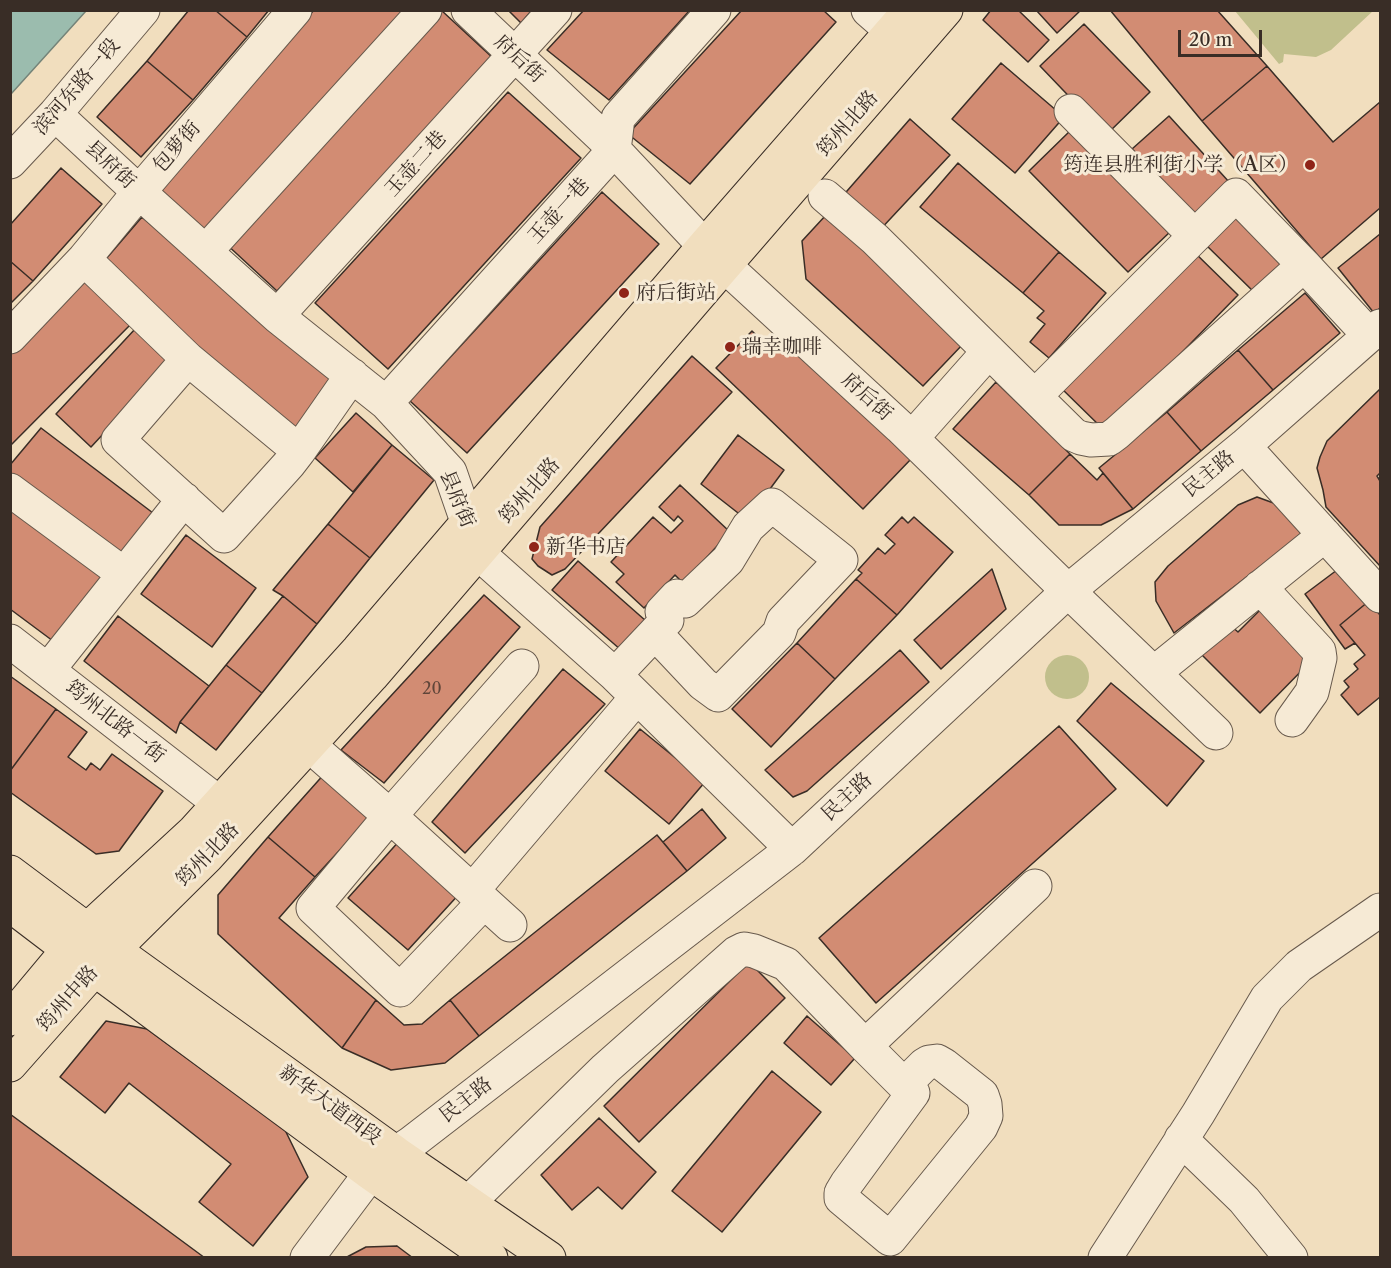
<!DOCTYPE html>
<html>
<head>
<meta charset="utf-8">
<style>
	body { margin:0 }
	#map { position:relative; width:1391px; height:1268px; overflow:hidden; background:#f1debe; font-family:"Libre Caslon Text",serif }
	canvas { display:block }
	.frame { position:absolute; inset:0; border:12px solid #392d26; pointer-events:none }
	.scale { position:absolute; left:1178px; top:30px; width:84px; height:27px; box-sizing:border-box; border:3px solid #392d26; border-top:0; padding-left:8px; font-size:18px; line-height:21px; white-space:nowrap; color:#392d26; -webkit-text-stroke:4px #f6ead5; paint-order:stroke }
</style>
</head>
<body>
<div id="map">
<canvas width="1391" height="1268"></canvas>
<div class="frame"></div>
<div class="scale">20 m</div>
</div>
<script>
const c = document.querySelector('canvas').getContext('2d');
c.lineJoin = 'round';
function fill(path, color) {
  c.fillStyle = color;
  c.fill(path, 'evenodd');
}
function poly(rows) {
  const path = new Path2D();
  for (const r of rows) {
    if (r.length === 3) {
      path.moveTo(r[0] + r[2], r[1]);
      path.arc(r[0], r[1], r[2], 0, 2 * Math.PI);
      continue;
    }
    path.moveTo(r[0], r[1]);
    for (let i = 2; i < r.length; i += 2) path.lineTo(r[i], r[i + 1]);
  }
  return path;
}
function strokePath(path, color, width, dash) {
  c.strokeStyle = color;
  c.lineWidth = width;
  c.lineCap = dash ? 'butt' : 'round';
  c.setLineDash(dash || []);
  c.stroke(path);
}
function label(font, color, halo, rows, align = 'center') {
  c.font = font + ' "Libre Caslon Text","Noto Serif SC",serif';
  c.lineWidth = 6;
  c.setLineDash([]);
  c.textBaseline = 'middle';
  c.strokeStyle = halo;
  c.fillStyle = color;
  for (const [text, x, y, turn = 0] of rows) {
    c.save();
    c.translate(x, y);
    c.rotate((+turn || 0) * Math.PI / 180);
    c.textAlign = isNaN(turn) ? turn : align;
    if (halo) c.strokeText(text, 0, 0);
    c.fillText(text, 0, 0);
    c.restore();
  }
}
fill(poly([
	[1235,11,1373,11,1331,50,1316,57,1284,54,1283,62,1279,64],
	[1067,677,22]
]), '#c1bf8c');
const water = poly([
	[11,10,86,11,11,94,10,11,11,10]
]);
fill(water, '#9bbcae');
strokePath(water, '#748378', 1.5);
const building = poly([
	[189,10,215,10,247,37,193,100,147,61,189,10],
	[215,10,269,10,247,37,215,10],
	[314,10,410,10,199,236,153,191,314,10],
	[441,10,494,59,277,291,224,242,441,10],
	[508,10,532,10,521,23,508,10],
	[584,10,690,10,609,100,547,50,584,10],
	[742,10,823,10,836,22,690,184,628,134,742,10],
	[991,10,1018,10,1049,40,1028,62,983,20,991,10],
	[1036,10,1081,10,1057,33,1036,10],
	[1110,10,1217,10,1267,66,1202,121,1110,10],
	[1084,24,1150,92,1106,135,1040,66,1084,24],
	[147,61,193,100,141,157,97,117,147,61],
	[1001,63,1064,117,1015,173,952,119,1001,63],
	[1267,66,1333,142,1380,102,1380,208,1321,259,1202,121,1267,66],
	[508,92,581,158,388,369,315,303,508,92],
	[1169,116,1230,183,1193,216,1132,149,1169,116],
	[910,119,950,155,862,249,826,215,910,119],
	[1072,129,1172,230,1128,272,1029,171,1072,129],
	[958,163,1059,252,1023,293,920,207,958,163],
	[61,168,102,204,33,281,10,261,10,225,61,168],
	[602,192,659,244,467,453,410,401,602,192],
	[1238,209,1292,261,1258,296,1204,243,1238,209],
	[826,215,964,343,923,386,806,279,802,241,826,215],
	[142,217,335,381,292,433,99,267,142,217],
	[1380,234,1380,308,1374,313,1338,268,1380,234],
	[1190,248,1238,295,1105,431,1058,385,1190,248],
	[1059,252,1106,293,1049,358,1030,342,1045,324,1037,318,1044,311,1023,293,1059,252],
	[10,261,33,281,10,304,10,261],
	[90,269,136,319,10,446,10,354,90,269],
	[1305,293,1340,333,1273,390,1238,350,1305,293],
	[136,328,172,360,91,447,56,414,136,328],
	[777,330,912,458,863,509,716,368,752,331,764,343,777,330],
	[1238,350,1273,390,1201,451,1167,412,1238,350],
	[692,356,732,392,565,569,552,575,538,566,532,559,540,527,692,356],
	[996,382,1070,454,1029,495,953,429,996,382],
	[1380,389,1380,473,1377,476,1380,481,1380,566,1326,507,1323,490,1317,468,1320,457,1327,441,1380,389],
	[1167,412,1201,451,1133,509,1099,468,1167,412],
	[356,413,392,445,353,492,315,458,356,413],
	[41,428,153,513,119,560,10,473,10,465,41,428],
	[738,435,784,470,747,520,701,484,738,435],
	[392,445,434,480,370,558,328,524,392,445],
	[1070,454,1097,480,1103,473,1133,509,1101,525,1059,525,1029,495,1070,454],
	[680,485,730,532,683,583,675,575,644,608,616,582,624,574,611,562,653,517,671,533,683,521,678,516,674,521,659,507,680,485],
	[1257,497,1279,505,1305,532,1174,633,1156,601,1155,582,1168,566,1238,505,1257,497],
	[10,504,110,577,53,641,10,609,10,504],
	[902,517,908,523,914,517,953,552,897,615,856,579,862,573,858,570,878,548,885,554,895,544,885,535,902,517],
	[328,524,370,558,317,624,283,596,273,590,328,524],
	[186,535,256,588,212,647,141,594,186,535],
	[578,561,646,621,621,650,552,590,578,561],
	[992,569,1006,609,941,669,914,640,992,569],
	[1337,570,1369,601,1340,625,1355,643,1345,649,1305,594,1337,570],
	[856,579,897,615,835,679,797,643,856,579],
	[484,595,520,627,384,783,341,750,484,595],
	[283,596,317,624,262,693,226,665,283,596],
	[1369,601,1380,615,1380,697,1358,715,1341,695,1349,687,1344,681,1358,669,1354,664,1365,655,1340,625,1369,601],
	[1267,603,1318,654,1260,713,1200,653,1229,624,1238,632,1267,603],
	[118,616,209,686,180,722,176,733,84,661,118,616],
	[797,643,835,679,771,747,732,709,797,643],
	[900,650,929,682,807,791,793,797,765,770,900,650],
	[226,665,262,693,216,750,180,722,226,665],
	[563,669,605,704,465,853,432,822,563,669],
	[10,676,56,709,10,771,10,676],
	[1111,683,1204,761,1167,806,1077,721,1111,683],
	[56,709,87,732,68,757,86,770,91,763,100,770,112,754,163,791,119,851,96,854,10,792,10,771,56,709],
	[1059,726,1116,789,876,1003,819,938,1059,726],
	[640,729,705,782,669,824,605,771,640,729],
	[326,772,372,815,315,877,268,837,326,772],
	[702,809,726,838,687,871,663,842,702,809],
	[657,835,687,871,479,1036,450,1000,657,835],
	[268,837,315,877,279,918,376,1000,342,1048,218,934,218,895,268,837],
	[401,839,461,892,408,950,348,898,401,839],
	[749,962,785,998,639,1142,604,1106,749,962],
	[376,1000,404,1025,422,1024,450,1000,479,1036,445,1063,391,1070,342,1048,376,1000],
	[807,1016,855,1058,831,1085,784,1043,807,1016],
	[106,1021,147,1029,285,1130,308,1177,253,1246,199,1202,231,1164,129,1083,105,1113,60,1077,106,1021],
	[772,1071,821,1112,722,1232,672,1191,772,1071],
	[10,1114,205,1258,10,1258,10,1114],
	[599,1118,656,1172,622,1209,598,1187,572,1210,541,1175,599,1118],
	[397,1246,413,1258,345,1258,366,1247,397,1246]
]);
fill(building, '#d28c73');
strokePath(building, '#392d26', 1.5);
const minor = poly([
	[468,10,602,137,713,255,900,427,1068,591,1216,733],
	[868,10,892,31],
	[1071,111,1195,236],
	[55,114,139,192,277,316,386,403,450,472,478,553,615,675,792,849],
	[10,162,55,114,143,10],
	[825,196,875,239,1074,435,1081,438,1091,440,1109,439,1117,433,1304,265],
	[206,251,425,10],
	[84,259,188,359],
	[277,316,555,10],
	[10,337,84,259,139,192,295,10],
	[1035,396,1236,195,1304,265,1369,335],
	[386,403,614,150,618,118,714,10],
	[912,438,989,351],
	[1244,446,1380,596],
	[299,451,188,359,118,440,224,536,289,464,299,451,352,375],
	[10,490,124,574],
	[1260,587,1319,651,1320,658,1312,692,1292,720],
	[10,641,219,803],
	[48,670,184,499],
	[1154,673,1325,535],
	[615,675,667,620,662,612,677,596,685,601,728,560,748,527,772,505,841,560,783,621,779,633,718,695,703,684,655,633],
	[309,745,390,816,510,925],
	[472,891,637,697],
	[484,902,400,990,313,908,390,816,522,666],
	[865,1046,904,1085,924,1065,929,1062,937,1061,944,1065,982,1095,985,1104,986,1116,981,1127,890,1239,841,1198,841,1193,847,1183,913,1093,904,1085],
	[1181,1139,1244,1200,1291,1258],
	[469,1202,605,1069,736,953,744,949,754,951,786,964,865,1046,1035,886],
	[307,1258,376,1166,411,1143,792,849,1068,591,1244,446,1380,326],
	[1105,1258,1198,1114,1267,998,1299,966,1380,910]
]);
const major = poly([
	[10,872,113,949,396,1153,549,1258],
	[10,905,94,969,370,1173,491,1258],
	[10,1019,76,940,194,831,358,650,704,246,910,10],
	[10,1065,102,961,208,856,372,676,719,272,946,10]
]);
strokePath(minor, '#67594c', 35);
strokePath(major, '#392d26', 35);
strokePath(minor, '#f6ead5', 33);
strokePath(major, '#f1debe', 33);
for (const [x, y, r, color] of [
	[1310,165,6,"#8f2418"],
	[624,293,6,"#8f2418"],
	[730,347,6,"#8f2418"],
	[534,547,6,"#8f2418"]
]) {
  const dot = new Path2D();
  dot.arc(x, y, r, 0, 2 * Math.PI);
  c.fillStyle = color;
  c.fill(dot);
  strokePath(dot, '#f6ead5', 2);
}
label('16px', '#5f4539', null, [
	["20",432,689]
]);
label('20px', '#392d26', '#f6ead5', [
	["府后街",519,59,43],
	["滨河东路一段",77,87,-49],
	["筠州北路",848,124,-49],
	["包萝街",177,147,-49],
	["玉壶二巷",416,164,-48],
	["县府街",110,165,43],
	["玉壶一巷",559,211,-48],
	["府后街",867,397,42],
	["民主路",1209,474,-40],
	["筠州北路",530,491,-49],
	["县府街",457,499,67],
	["筠州北路一街",115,722,38],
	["民主路",847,797,-43],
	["筠州北路",208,855,-46],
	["筠州中路",68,999,-49],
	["民主路",466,1100,-38],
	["新华大道西段",330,1105,36]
]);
label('20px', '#392d26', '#f6ead5', [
	["筠连县胜利街小学（A区）",1298,165,"right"],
	["府后街站",636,293],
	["瑞幸咖啡",742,347],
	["新华书店",546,547]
], 'left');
</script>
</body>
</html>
